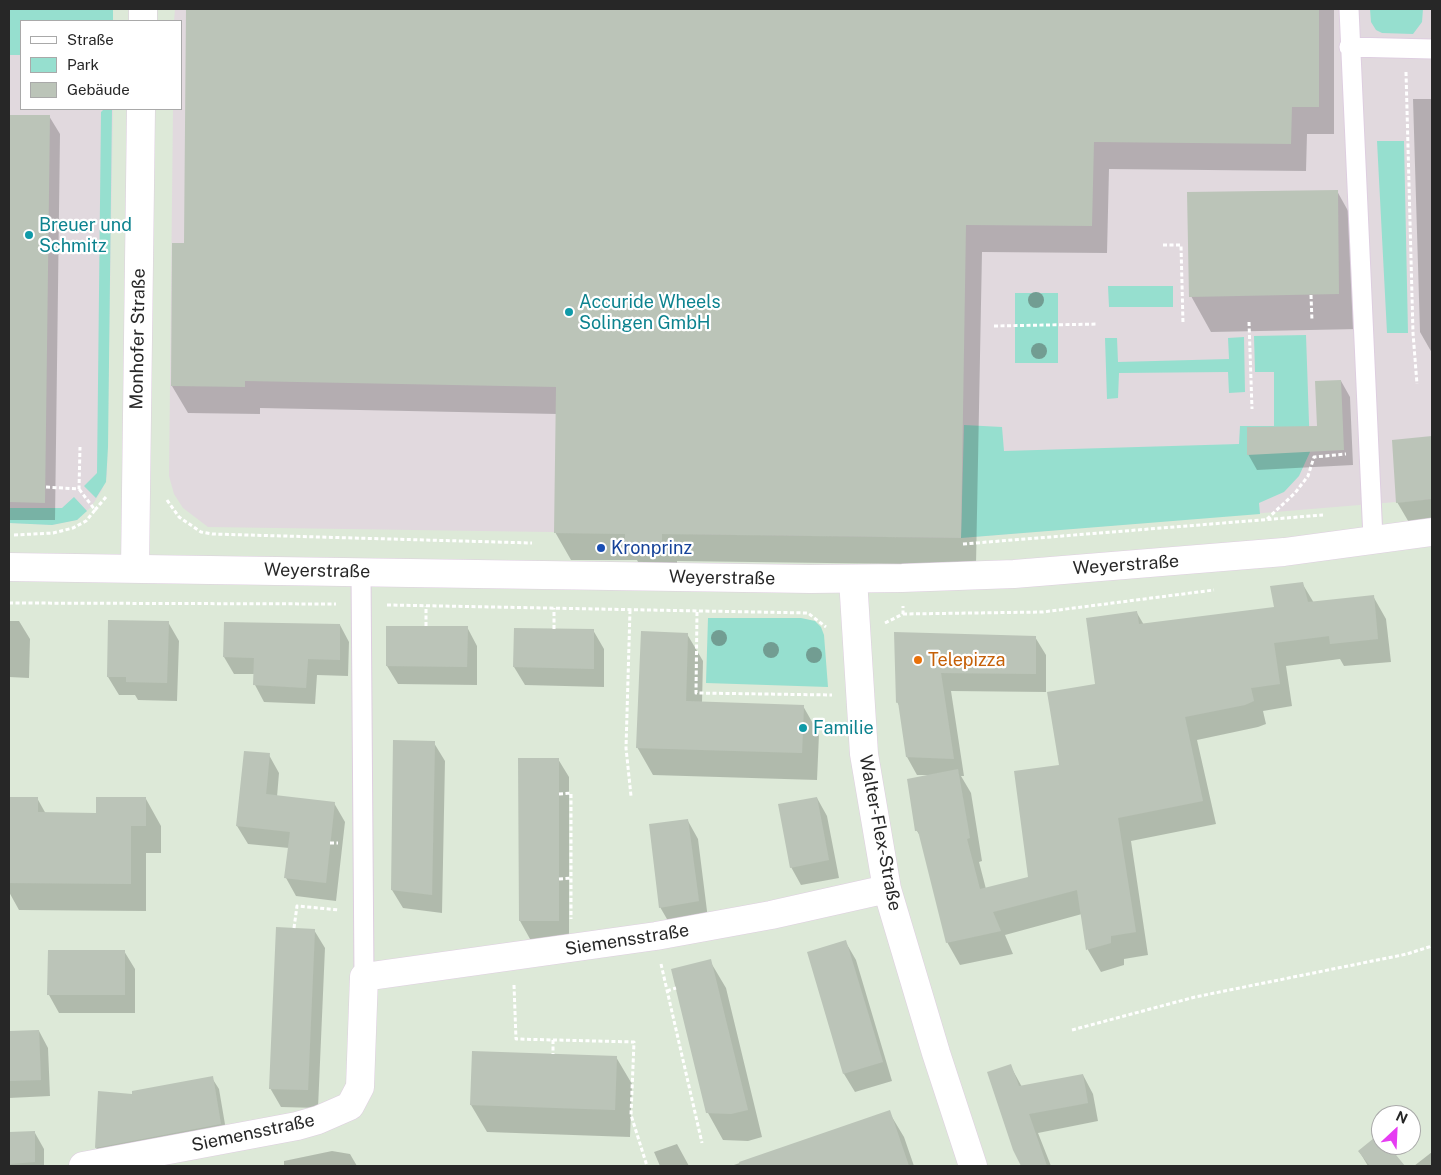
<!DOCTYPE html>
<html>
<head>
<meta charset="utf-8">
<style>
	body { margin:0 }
	#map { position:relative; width:1441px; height:1175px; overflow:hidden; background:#dde9d8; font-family:"Public Sans",sans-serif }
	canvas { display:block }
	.frame { position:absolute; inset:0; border:10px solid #272727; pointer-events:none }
	.legend { position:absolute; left:20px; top:20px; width:162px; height:90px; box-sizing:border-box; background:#fff; border:1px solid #a9a9a9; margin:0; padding:6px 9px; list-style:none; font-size:15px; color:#272727 }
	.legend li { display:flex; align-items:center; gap:10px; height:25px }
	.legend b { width:25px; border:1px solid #a9a9a9 }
	.north { position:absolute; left:1371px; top:1105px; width:50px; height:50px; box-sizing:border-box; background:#fff; border:1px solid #a9a9a9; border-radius:50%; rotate:25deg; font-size:14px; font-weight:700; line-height:20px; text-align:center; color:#272727 }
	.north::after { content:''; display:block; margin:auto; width:18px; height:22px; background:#e63cf2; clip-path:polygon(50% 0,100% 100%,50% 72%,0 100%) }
</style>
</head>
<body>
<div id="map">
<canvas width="1441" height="1175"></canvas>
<div class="frame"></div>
<ul class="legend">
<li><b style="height:6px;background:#fff"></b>Straße</li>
<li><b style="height:14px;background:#96dfcf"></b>Park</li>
<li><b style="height:14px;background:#bbc4b8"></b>Gebäude</li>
</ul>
<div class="north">N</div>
</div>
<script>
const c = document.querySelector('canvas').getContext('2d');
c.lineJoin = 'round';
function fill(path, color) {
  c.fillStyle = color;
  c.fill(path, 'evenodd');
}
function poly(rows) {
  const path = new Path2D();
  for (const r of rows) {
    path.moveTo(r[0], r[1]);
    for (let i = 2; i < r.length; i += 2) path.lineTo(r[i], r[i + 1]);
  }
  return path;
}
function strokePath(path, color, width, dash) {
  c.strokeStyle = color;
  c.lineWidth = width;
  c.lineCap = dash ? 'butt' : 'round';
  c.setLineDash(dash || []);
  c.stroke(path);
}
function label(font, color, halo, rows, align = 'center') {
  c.font = font + ' "Public Sans",sans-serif';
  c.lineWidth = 4.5;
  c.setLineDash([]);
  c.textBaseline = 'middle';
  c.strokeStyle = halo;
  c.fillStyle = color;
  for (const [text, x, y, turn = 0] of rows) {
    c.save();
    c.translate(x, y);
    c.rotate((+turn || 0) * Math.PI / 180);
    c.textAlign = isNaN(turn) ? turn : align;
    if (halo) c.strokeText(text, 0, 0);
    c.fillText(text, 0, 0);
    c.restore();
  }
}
fill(poly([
	[9,9,113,9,113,21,21,21,21,109,113,109,107,475,102,490,91,507,77,520,52,525,9,523],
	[175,9,1432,9,1432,499,961,538,208,527,183,508,174,494,169,476,173,109,181,109,181,21,174,21]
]), '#e1d9de');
fill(poly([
	[9,9,113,9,113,21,21,21,21,55,9,55],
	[1370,9,1423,9,1422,22,1413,34,1382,33,1376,30,1371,22],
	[104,109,112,109,108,447,106,482,96,498,84,486,97,473,101,112],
	[1377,141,1404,141,1408,333,1387,333],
	[1108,286,1173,286,1173,307,1109,307],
	[1015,293,1058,293,1058,363,1015,363],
	[1306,335,1310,452,1299,476,1284,492,1259,503,1260,514,961,538,964,425,1002,427,1004,451,1239,444,1240,426,1274,426,1274,372,1255,372,1254,336],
	[1244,337,1245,392,1229,393,1228,372,1119,373,1118,398,1107,399,1105,338,1117,338,1118,362,1229,359,1228,338],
	[74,497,87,511,77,520,52,525,9,523,9,508,62,508],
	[708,618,801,618,815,621,821,627,824,635,828,687,706,683]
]), '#96dfcf');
fill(poly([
	[187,9,1334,9,1334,134,1307,134,1306,171,1109,169,1107,253,982,252,976,565,677,561,677,570,642,570,637,560,571,560,555,532,557,414,260,408,260,414,188,413,172,386,173,244,185,244],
	[1413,99,1432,99,1432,353,1420,332],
	[9,116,49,116,60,134,55,520,9,520],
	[1337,191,1357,227,1359,329,1211,332,1191,296],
	[1341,381,1350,397,1353,465,1257,470,1248,454,1318,427],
	[1432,437,1432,529,1414,531,1397,502,1394,441],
	[1302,583,1314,603,1373,596,1386,619,1391,662,1344,666,1340,659,1286,666,1292,706,1263,711,1266,724,1258,727,1197,740,1216,824,1131,841,1148,955,1124,959,1124,965,1101,972,1088,950,1082,914,1005,935,1013,954,960,965,947,942,922,839,917,831,928,775,917,775,907,757,900,707,897,702,896,634,1035,637,1046,655,1046,692,951,691,964,776,961,776,971,793,982,861,979,862,986,889,1029,878,1060,766,1096,685,1137,613,1144,625,1276,608],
	[9,621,19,621,30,639,29,678,9,677],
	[168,622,179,641,177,701,138,700,135,695,119,695,108,677],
	[340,625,349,642,348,676,317,675,315,704,264,702,255,685,255,674,234,674,224,657],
	[467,627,477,646,477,685,398,684,387,666],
	[515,629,593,630,604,649,604,687,525,685,514,667],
	[687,634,703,661,702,703,803,706,819,734,817,780,653,775,637,747],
	[434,743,445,761,442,913,403,908,392,890],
	[269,755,279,773,277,797,334,803,345,822,336,901,296,896,286,878,289,848,248,844,237,826],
	[558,759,569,777,569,939,530,939,520,921],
	[9,798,37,798,46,814,97,814,146,799,161,826,161,853,146,853,146,911,19,910,9,892],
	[817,798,827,816,839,878,801,885,791,867],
	[688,821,698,839,708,919,671,926,660,907],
	[314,930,325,948,318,1108,281,1107,270,1088],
	[845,941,856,960,892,1081,855,1092,844,1074],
	[49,951,124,951,135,969,135,1013,59,1013,49,995],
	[710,961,726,988,762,1137,748,1141,723,1140,708,1113],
	[39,1031,48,1048,50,1096,9,1098,9,1032],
	[616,1057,632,1084,630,1137,487,1132,471,1105],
	[1010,1065,1022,1087,1083,1075,1093,1094,1098,1121,1038,1133,1051,1166,1023,1166,1014,1150],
	[212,1078,219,1089,227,1136,103,1159,96,1148,133,1095],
	[889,1112,904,1137,914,1166,731,1166],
	[9,1133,35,1133,44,1149,44,1166,9,1166],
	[1379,1136,1381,1145,1386,1145,1403,1166,1368,1166,1359,1151],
	[677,1144,689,1166,660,1166,654,1152],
	[332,1151,350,1154,357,1166,284,1166,284,1161],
	[1432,1152,1432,1166,1414,1166]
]), '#0003');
fill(poly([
	[186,9,1319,9,1319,107,1292,107,1291,144,1094,142,1092,226,966,225,961,538,662,534,662,543,625,543,625,534,554,533,556,387,245,381,245,387,171,386,172,243,184,243],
	[9,115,50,115,45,503,9,502],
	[1338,190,1339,294,1189,297,1187,192],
	[1341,380,1344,450,1247,455,1247,427,1317,426,1315,381],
	[1432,436,1432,499,1396,503,1392,440],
	[1303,582,1308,602,1374,595,1378,639,1330,644,1329,636,1274,643,1280,684,1251,688,1254,701,1245,705,1185,717,1203,801,1118,818,1136,932,1111,936,1111,943,1086,950,1077,890,993,912,1001,931,946,943,918,831,915,831,907,779,958,769,970,838,967,839,980,889,1028,877,1014,771,1059,765,1047,692,1095,684,1086,618,1137,611,1139,624,1274,607,1270,586],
	[108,620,169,621,167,683,126,682,126,677,107,677],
	[224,622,340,624,340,660,308,659,306,688,253,685,254,658,223,657],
	[386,626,468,626,467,667,386,666],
	[514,628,594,629,594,669,513,667],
	[641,631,688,633,686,701,804,705,802,753,636,748],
	[894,632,1036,636,1036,674,941,673,954,759,906,757,898,702,896,703],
	[393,740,435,741,432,895,391,890],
	[244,751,270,753,266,794,335,802,326,883,284,878,290,832,236,826],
	[518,758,559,758,559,921,519,921],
	[9,797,38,797,38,812,96,813,96,797,146,797,146,826,131,826,131,884,9,883],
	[817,797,829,860,790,868,778,804],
	[688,819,699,901,659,908,649,824],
	[276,927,315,929,308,1090,269,1089],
	[846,940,883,1062,843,1074,807,952],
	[48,950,125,950,125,995,47,995],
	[711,959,748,1110,731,1114,706,1113,671,969],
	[39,1030,41,1080,9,1081,9,1031],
	[472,1051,617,1056,615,1110,470,1105],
	[1011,1064,1019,1086,1083,1074,1088,1103,1029,1114,1047,1166,1021,1166,1013,1150,987,1072],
	[213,1076,221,1124,95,1148,98,1091,132,1094,132,1091],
	[890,1110,909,1166,740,1166,739,1162],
	[35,1131,35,1162,9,1164,9,1132],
	[1379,1134,1381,1145,1388,1145,1405,1166,1370,1166,1358,1151]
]), '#bbc4b8');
const service = poly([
	[1349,9,1373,539],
	[1349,47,1432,49],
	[361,572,364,977]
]);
const minor = poly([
	[143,21,143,9],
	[135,568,141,109],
	[853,579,864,754,887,889,936,1053,973,1166],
	[83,1166,297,1126,318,1120,350,1106,360,1087,364,977,656,936,771,915,887,889]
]);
const secondary = poly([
	[9,567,810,579,902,578,1014,574,1284,552,1432,532]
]);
strokePath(service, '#decee0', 21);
strokePath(minor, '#decee0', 29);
strokePath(secondary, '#decee0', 29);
strokePath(poly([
	[1406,72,1413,333,1417,384],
	[1163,245,1181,245,1183,323],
	[1311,295,1312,321],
	[1249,322,1252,409],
	[994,326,1098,324],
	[46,487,79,489,80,447],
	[167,500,179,517,201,532,212,534,532,543],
	[95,510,106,497],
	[1267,519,1295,493,1308,476,1314,457,1346,454],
	[14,535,53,533,73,528,86,521,95,510,79,489],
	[963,544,1323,515],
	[9,603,336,604],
	[387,605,808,613,826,627],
	[630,610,626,748,631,796],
	[697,612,696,693,832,695],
	[903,614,1043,612,1214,590],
	[885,623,903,614,903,606],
	[426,626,426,606],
	[554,629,554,608],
	[559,794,571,793,571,919],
	[330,843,338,843],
	[559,879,571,878],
	[294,928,297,906,339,910],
	[661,964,702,1143],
	[514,985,516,1039,634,1042,631,1115,647,1166],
	[667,991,676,988],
	[1072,1030,1195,997,1407,954,1432,946],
	[553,1040,553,1054]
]), '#fff', 3, [4, 2.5]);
strokePath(service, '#fff', 19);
strokePath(minor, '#fff', 28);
strokePath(secondary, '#fff', 28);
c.fillStyle = '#729d92';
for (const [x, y] of [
	[1036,300],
	[1039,351],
	[719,638],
	[771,650],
	[814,655]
]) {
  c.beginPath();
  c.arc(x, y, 8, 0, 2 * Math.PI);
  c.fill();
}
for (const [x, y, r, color] of [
	[29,235,5,"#0f9aa8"],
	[569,312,5,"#0f9aa8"],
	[601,548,5,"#1a4fb4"],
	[918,660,5,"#e8710a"],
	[803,728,5,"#0f9aa8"]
]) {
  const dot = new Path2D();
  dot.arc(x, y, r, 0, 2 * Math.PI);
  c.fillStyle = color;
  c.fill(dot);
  strokePath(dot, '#fff', 2);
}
label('18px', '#0d838f', '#fff', [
	["Breuer und",39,225],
	["Schmitz",39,246],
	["Accuride Wheels",579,302],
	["Solingen GmbH",579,323],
	["Familie",813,728]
], 'left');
label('18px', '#272727', '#fff', [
	["Monhofer Straße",138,339,-89],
	["Weyerstraße",1126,565,-4],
	["Weyerstraße",317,571,1],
	["Weyerstraße",722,578,1],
	["Walter-Flex-Straße",880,833,79],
	["Siemensstraße",627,940,-9],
	["Siemensstraße",253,1133,-12]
]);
label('18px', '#164399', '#fff', [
	["Kronprinz",611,548]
], 'left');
label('18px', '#c56008', '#fff', [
	["Telepizza",928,660]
], 'left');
</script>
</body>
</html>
